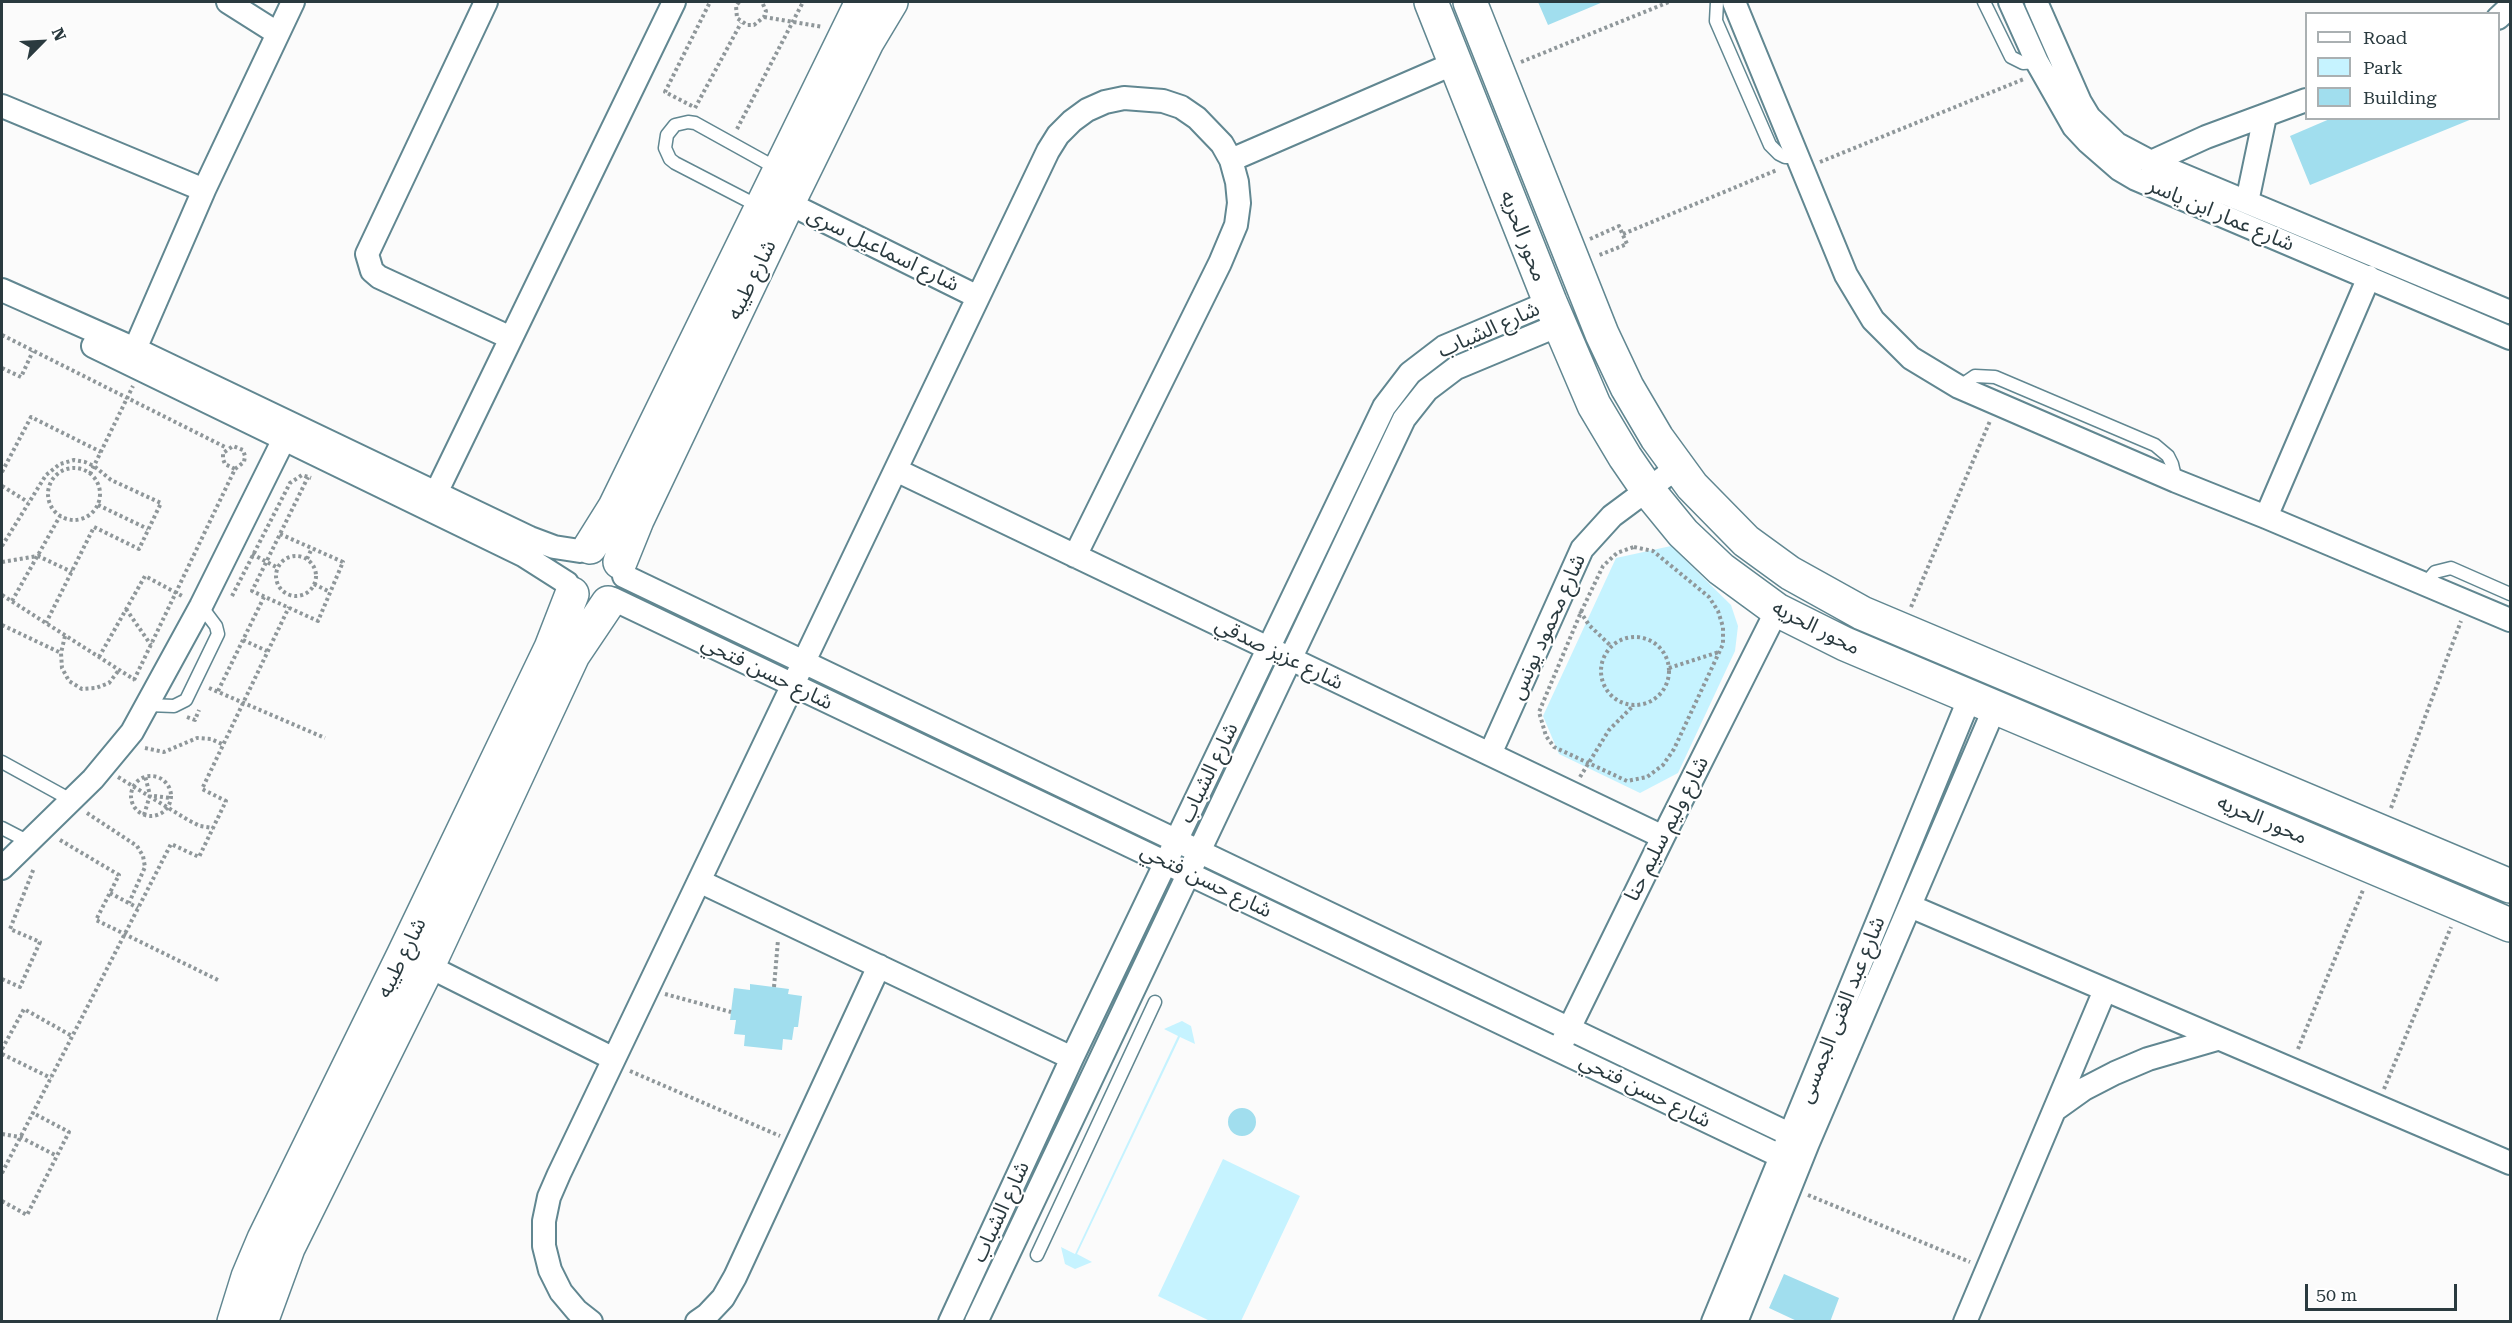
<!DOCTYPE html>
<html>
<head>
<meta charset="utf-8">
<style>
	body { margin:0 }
	#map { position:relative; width:2512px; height:1323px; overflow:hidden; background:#fbfbfb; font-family:"Roboto Serif",serif }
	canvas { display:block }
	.frame { position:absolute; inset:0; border:3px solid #2a3a3f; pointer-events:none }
	.legend { position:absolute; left:2305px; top:12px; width:195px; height:108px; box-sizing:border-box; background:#fff; border:2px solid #aab0b2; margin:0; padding:8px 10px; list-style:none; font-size:18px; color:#2a3a3f }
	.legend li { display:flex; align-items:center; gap:12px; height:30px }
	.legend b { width:30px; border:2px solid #aab0b2 }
	.north { position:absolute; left:12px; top:12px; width:60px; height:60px; -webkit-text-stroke:4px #fff; paint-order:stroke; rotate:66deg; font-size:16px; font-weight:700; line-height:24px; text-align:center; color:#2a3a3f }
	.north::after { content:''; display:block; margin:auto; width:21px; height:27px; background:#2a3a3f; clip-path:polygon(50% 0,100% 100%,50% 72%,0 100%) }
	.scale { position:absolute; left:2305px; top:1284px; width:152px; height:27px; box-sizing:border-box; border:3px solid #2a3a3f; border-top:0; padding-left:8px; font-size:18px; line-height:21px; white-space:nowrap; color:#2a3a3f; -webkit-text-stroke:4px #fff; paint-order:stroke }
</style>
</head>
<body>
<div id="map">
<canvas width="2512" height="1323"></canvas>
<div class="frame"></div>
<ul class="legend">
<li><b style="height:8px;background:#fff"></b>Road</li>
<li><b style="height:16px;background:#c6f3ff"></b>Park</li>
<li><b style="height:16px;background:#a1deee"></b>Building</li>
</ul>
<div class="north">N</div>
<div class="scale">50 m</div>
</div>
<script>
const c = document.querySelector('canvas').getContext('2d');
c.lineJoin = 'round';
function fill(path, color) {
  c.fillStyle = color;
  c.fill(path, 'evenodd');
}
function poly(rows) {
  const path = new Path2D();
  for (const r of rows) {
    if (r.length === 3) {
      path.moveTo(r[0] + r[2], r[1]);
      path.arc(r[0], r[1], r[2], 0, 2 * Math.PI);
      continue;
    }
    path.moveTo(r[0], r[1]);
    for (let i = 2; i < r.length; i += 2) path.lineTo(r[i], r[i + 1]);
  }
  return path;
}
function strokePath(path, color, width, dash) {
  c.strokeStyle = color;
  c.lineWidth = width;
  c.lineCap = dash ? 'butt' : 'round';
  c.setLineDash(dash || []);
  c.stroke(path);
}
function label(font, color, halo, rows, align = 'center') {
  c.font = font + ' "Roboto Serif","Noto Sans Arabic",serif';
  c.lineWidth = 4.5;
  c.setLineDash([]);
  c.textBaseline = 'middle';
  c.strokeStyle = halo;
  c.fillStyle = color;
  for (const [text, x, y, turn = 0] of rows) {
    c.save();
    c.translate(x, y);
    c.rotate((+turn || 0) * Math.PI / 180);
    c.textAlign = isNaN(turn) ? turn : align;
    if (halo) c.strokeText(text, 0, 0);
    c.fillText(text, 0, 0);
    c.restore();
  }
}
fill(poly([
	[1671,546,1731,605,1738,626,1735,651,1678,773,1640,793,1559,754,1543,716,1616,558],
	[1182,1021,1191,1026,1195,1044,1180,1037,1077,1254,1092,1262,1075,1269,1065,1264,1061,1247,1075,1254,1178,1036,1164,1029],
	[1223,1159,1300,1196,1241,1321,1210,1321,1158,1296]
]), '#c6f3ff');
fill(poly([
	[1538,2,1603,2,1548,25],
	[2332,118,2472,118,2472,119,2310,185,2290,136],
	[750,984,789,989,788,994,802,996,798,1027,794,1027,792,1040,783,1039,782,1050,744,1046,745,1035,734,1034,736,1020,730,1020,734,988,750,990],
	[1242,1122,14],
	[1784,1274,1839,1298,1830,1322,1799,1322,1769,1308]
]), '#a1deee');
const service = poly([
	[1717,2,1716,21,1770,145,1779,154,1785,157,1798,157],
	[1984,2,2011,57,2023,63,2037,62],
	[760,207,675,163,670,159,665,148,667,135,675,125,688,122,695,123,778,169],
	[1959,387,1975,376,1995,377,2155,445,2168,456,2172,464,2176,481],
	[2425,584,2435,572,2451,568,2510,594],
	[148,705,174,706,186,700,218,634,216,626,201,606],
	[2,762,71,800],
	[2,828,29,842],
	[1037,1255,1155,1002]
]);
const minor = poly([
	[228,2,277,33],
	[486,2,367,254,372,271,379,277,511,338],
	[1734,2,1846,275,1873,320,1911,358,1959,387,2176,481,2266,517,2510,620],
	[2010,2,2037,62,2074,127,2088,142,2119,169,2136,179,2510,338],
	[2036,2,2080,102,2089,117,2117,144,2151,162,2510,312],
	[2498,18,2510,7],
	[2,106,204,190],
	[1231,160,1455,63],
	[2151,162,2206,137,2306,100],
	[2247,202,2265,116],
	[788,203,978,297],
	[2,290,135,349,530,538,554,547,580,551],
	[93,346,523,555,567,583],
	[135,349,204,190,293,2],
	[896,470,1663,837],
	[436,493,674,2],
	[2266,517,2369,277],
	[624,576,1808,1143],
	[613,599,1799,1165],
	[1490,754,1582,549,1612,516,1678,467],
	[2,868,93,779,132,732,201,606,284,439],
	[699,881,1072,1058],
	[1910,906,2510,1163],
	[428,966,614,1059],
	[1562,1043,1663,837,1777,610],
	[2056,1109,2084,1089,2115,1073,2148,1059,2217,1039],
	[591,1322,577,1311,561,1292,550,1270,544,1246,544,1221,549,1197,559,1174,1048,151,1058,135,1072,121,1087,110,1105,102,1124,98,1163,101,1181,107,1197,118,1222,144,1231,160,1237,182,1239,203,1236,225,1220,263,1075,556],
	[697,1322,707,1315,723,1298,735,1277,879,966],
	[950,1322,1072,1058,1384,407,1410,373,1444,347,1550,302],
	[976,1322,1404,419,1427,390,1456,368,1559,325],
	[1713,1322,1970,697],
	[1736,1322,1808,1143,1995,707],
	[1965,1322,2105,990]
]);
const secondary = poly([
	[1431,2,1550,302,1594,405,1625,457,1647,489,1683,533,1721,569,1777,610,1845,644,2510,925],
	[1470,2,1602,334,1627,387,1657,438,1692,486,1746,541,1790,573,1862,613,2510,886],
	[590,547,615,507,862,2],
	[620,562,637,520,788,203,867,42,891,2],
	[234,1322,248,1277,264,1239,403,956,551,648,572,594],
	[261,1322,288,1248,428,966,573,655,608,603]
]);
strokePath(service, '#618791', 15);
strokePath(minor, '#618791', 26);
strokePath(secondary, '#618791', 36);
strokePath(poly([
	[739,2,736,6,737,18,747,25,754,25,764,17,766,11,762,2],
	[764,17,823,27],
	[1521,62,1669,2],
	[692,106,665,92,710,2],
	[695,108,741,23],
	[737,129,803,2],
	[1820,162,2024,79],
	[1623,234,1777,170],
	[1590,239,1619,226,1627,244,1597,256],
	[2,335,227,448],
	[2,368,21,377,33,351],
	[74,494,26],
	[2,472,31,417,101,452],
	[90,474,133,386],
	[2,486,28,502],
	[98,505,148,529],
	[280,534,343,562,318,621,252,591,308,477],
	[2,546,46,475,60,464,74,460,85,462,94,466,111,480,161,503,139,549,94,527,46,623],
	[1634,547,1653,551,1709,597,1718,611,1723,627,1723,644,1674,749,1663,765,1647,777,1627,781,1554,747,1546,736,1539,712,1581,612,1603,566,1617,553,1634,547],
	[252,554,278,568],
	[296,576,20],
	[307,559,312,548],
	[2,562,38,556,72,572],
	[314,584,330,592],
	[2,595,135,680],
	[232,596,290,483,302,475,311,478],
	[12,601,60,516],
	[1911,607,1990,421],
	[126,609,151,645],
	[1580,611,1589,625,1611,646],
	[2,625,61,653],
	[65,636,61,653,62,668,69,681,82,689,96,688,109,683,119,670],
	[1635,671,34],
	[243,640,267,651],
	[99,657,145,576,184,597],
	[1669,668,1719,652],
	[134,680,235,469,244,462,245,456,243,450,233,446,223,453,223,459,225,464,235,469],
	[209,688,325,738],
	[218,691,264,597],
	[187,717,195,720,199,710],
	[145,748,164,752,197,738,211,739,222,744],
	[151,796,20],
	[118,777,188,820,200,826,213,828],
	[1580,777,1609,730,1634,705],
	[154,796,171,798],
	[2391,808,2461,621],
	[87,813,137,846,143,856,145,867,129,903],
	[144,815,150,795,145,776],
	[60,840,119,875,96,920,220,981],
	[110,893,138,908],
	[2,979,20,987,40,942,10,929,34,868],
	[774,987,778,940],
	[665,994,731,1012],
	[2,1049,24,1009,72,1036],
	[2298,1049,2363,890],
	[2,1054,51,1078],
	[630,1071,780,1136],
	[2384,1089,2451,927],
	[2,1134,20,1137,57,1156],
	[2,1173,171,844,199,857,226,801,202,789,289,607],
	[1808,1195,1970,1262],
	[2,1201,27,1215,69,1132,33,1113]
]), '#8f979a', 4, [3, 3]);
strokePath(service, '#fff', 12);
strokePath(minor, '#fff', 22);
strokePath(secondary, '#fff', 33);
label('21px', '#2a3a3f', '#fff', [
	["شارع عمار ابن ياسر",2221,215,23],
	["محور الحريه",1523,236,69],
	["شارع اسماعيل سرى",883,250,26],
	["شارع طيبه",752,280,-64],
	["شارع الشباب",1489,330,-24],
	["شارع محمود يونس",1548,627,-66],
	["محور الحريه",1816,628,27],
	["شارع عزيز صدقي",1279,654,26],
	["شارع حسن فتحي",767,673,26],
	["شارع الشباب",1209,773,-64],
	["محور الحريه",2262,820,23],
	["شارع وليم سليم حنا",1667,829,-63],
	["شارع حسن فتحي",1206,881,26],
	["شارع طيبه",402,958,-64],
	["شارع عبد الغنى الجمسى",1842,1010,-68],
	["شارع حسن فتحي",1645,1091,26],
	["شارع الشباب",1001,1212,-65]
]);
</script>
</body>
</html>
